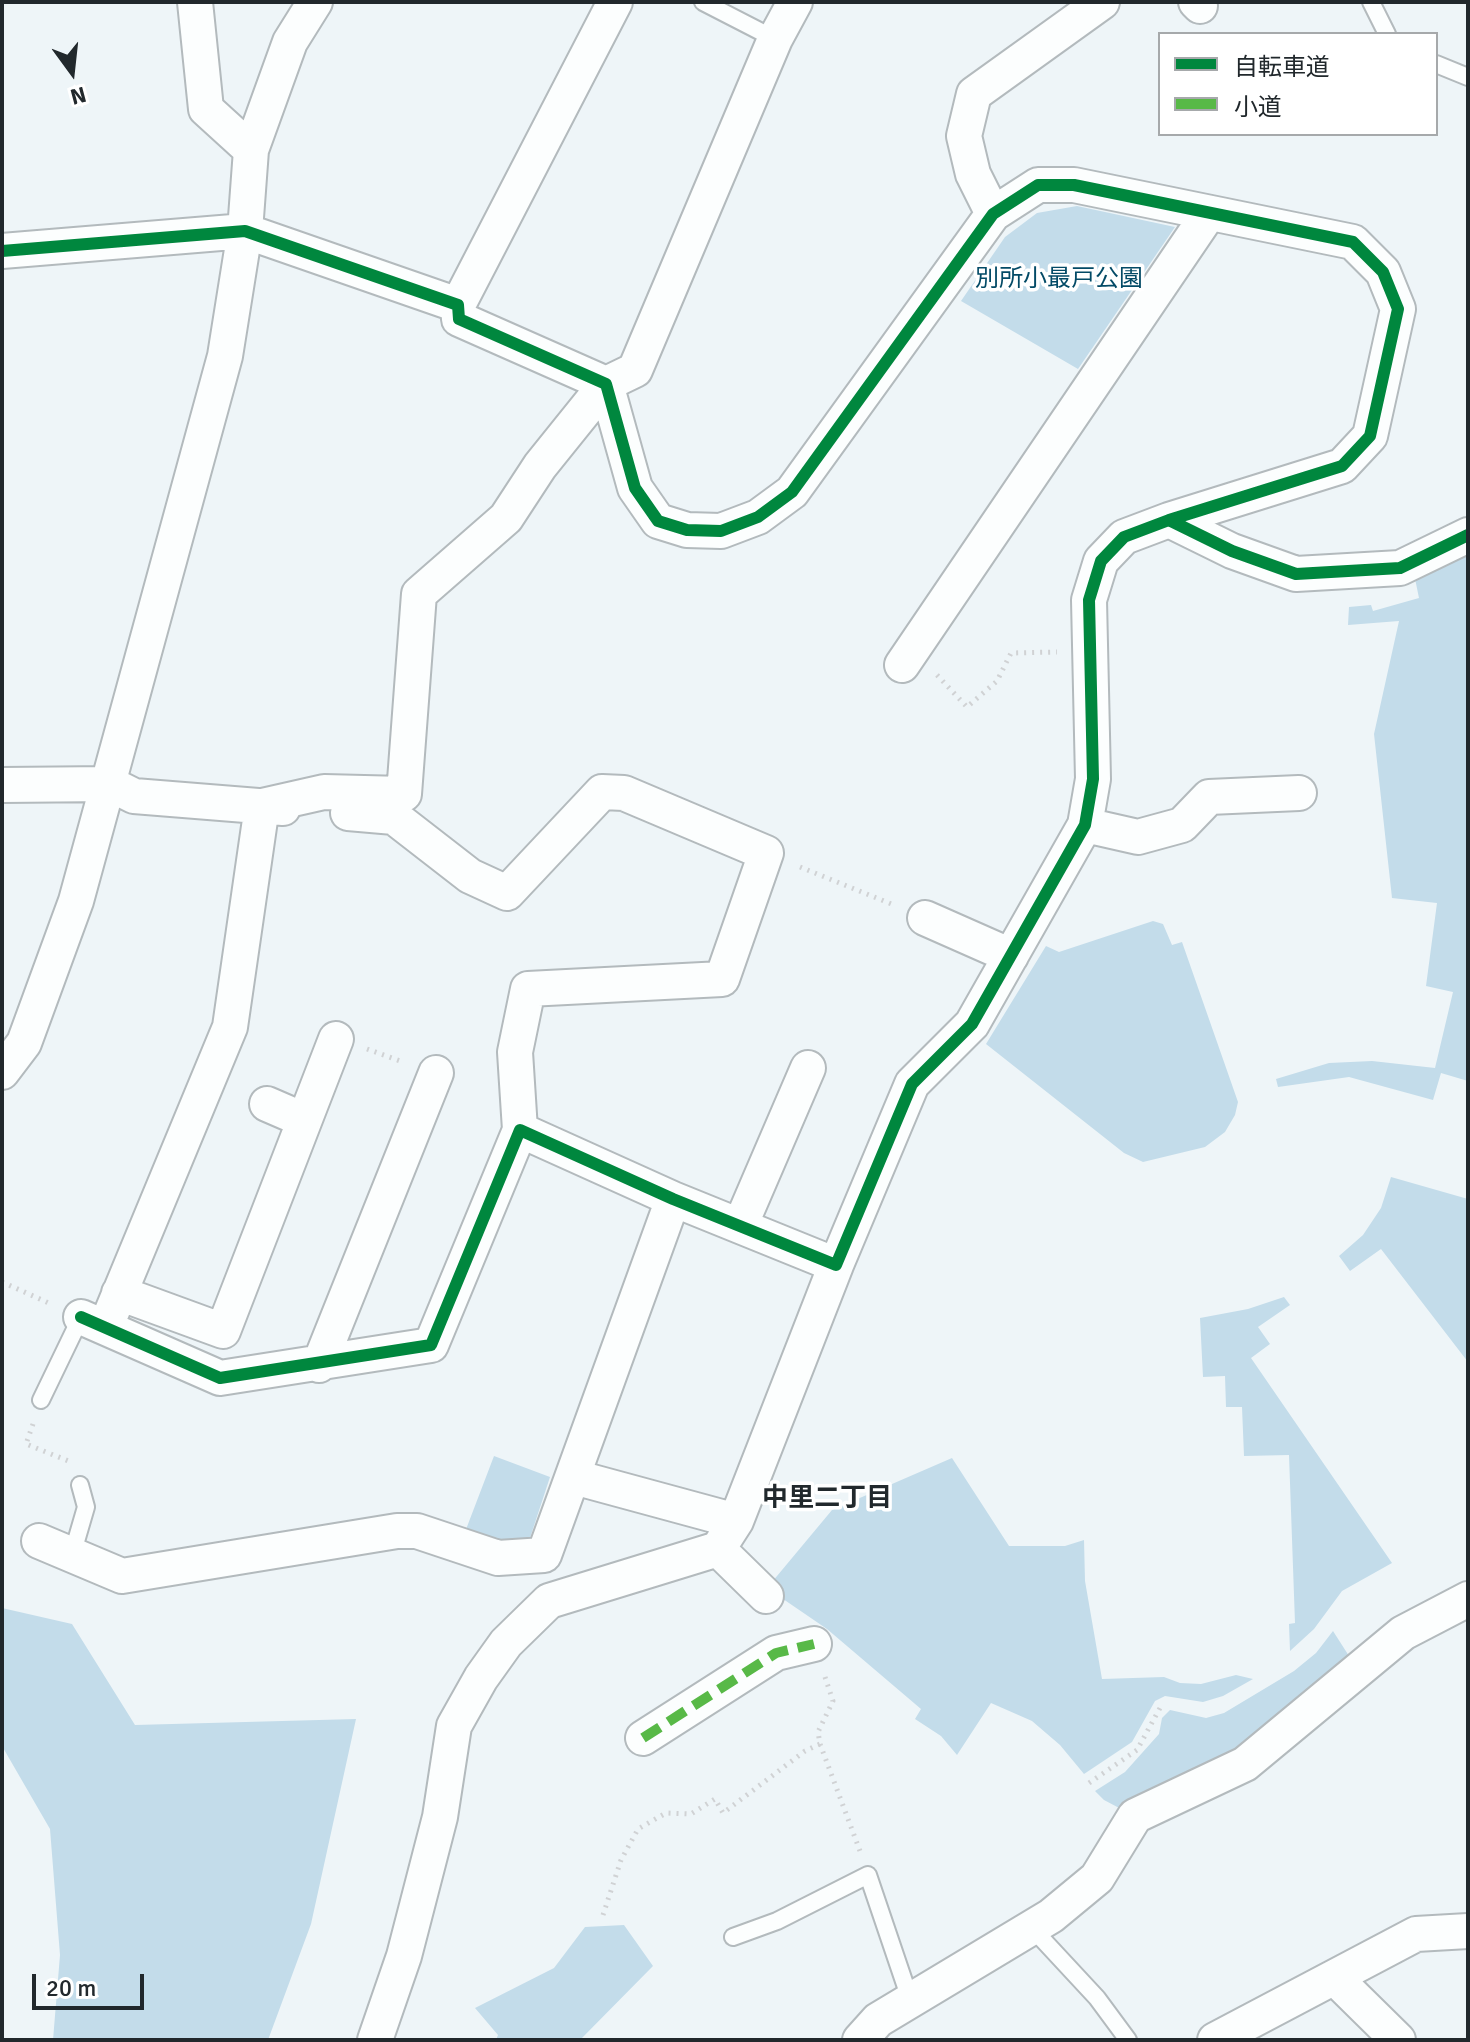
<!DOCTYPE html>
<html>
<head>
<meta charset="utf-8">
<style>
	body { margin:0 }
	#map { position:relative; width:1470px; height:2042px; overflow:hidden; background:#eef5f8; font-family:Signika,"Noto Sans JP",sans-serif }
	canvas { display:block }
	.frame { position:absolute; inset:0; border:4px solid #21282c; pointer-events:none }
	.legend { position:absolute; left:1158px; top:32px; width:280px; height:104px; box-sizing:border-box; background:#fff; border:2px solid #a6a9ab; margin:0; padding:10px 14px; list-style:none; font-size:24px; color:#21282c }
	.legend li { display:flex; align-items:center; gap:16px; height:40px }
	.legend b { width:40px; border:2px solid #a6a9ab }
	.north { position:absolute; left:32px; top:32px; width:80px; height:80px; -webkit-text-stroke:6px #fff; paint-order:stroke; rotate:165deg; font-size:22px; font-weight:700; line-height:32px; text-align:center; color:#21282c }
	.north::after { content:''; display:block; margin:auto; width:28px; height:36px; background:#21282c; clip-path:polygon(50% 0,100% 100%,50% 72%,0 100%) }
	.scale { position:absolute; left:32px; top:1974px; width:112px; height:36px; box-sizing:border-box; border:4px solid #21282c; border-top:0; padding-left:10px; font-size:24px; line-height:28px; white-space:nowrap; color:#21282c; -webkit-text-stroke:6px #fff; paint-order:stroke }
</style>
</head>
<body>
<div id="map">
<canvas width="1470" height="2042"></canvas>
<div class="frame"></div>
<ul class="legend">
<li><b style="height:10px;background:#00873e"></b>自転車道</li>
<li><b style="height:10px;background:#58b947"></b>小道</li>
</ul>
<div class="north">N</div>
<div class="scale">20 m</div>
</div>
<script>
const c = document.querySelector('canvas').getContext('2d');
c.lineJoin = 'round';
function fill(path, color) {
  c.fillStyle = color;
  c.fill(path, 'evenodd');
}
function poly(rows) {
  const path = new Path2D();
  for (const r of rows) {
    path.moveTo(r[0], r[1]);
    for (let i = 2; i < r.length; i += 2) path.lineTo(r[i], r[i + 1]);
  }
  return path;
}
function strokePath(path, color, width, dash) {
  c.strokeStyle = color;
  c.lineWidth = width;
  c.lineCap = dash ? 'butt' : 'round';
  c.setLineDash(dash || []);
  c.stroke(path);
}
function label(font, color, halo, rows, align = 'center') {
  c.font = font + ' Signika,"Noto Sans JP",sans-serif';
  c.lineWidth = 7;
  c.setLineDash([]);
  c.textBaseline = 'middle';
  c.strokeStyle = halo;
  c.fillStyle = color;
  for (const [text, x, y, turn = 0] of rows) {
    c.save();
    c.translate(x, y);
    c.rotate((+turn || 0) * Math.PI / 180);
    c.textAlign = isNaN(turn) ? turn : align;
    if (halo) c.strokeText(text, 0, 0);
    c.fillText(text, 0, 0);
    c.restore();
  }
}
fill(poly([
	[1077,206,1175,227,1078,369,961,301,1005,237,1037,213],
	[1468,550,1468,1081,1441,1073,1433,1100,1349,1077,1278,1087,1276,1079,1329,1063,1372,1061,1435,1068,1453,992,1426,986,1437,903,1392,898,1374,734,1399,621,1348,625,1349,607,1371,605,1373,611,1419,598,1413,569],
	[1153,921,1163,924,1172,945,1182,942,1238,1102,1235,1115,1225,1132,1205,1147,1143,1162,1124,1153,986,1044,1046,946,1059,952],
	[1391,1177,1468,1199,1468,1362,1381,1249,1350,1271,1339,1256,1363,1235,1381,1208],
	[1284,1297,1290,1305,1258,1327,1270,1344,1251,1358,1392,1563,1342,1591,1314,1629,1290,1651,1289,1624,1295,1623,1289,1455,1244,1456,1242,1407,1226,1407,1225,1376,1203,1377,1200,1318,1248,1309],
	[494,1456,550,1477,528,1544,504,1545,465,1532],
	[952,1458,1009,1546,1065,1546,1084,1540,1085,1581,1102,1679,1164,1677,1180,1683,1201,1684,1236,1675,1253,1679,1223,1696,1203,1702,1165,1696,1155,1701,1132,1742,1084,1774,1060,1745,1032,1721,991,1703,957,1755,941,1736,915,1719,921,1709,827,1629,767,1588,832,1510],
	[2,1608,72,1624,135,1725,356,1719,311,1924,268,2040,53,2040,60,1955,50,1829,2,1746],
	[1333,1631,1349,1656,1232,1756,1123,1810,1104,1800,1095,1791,1125,1772,1159,1734,1162,1718,1170,1710,1206,1718,1224,1713,1294,1671,1316,1653],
	[624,1925,653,1966,580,2040,496,2040,498,2035,475,2008,554,1968,585,1927]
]), '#c3dcea');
const lane = poly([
	[703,2,775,39],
	[1371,2,1387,34],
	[1436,64,1468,77],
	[41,1400,81,1317],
	[72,1555,86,1507,80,1485],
	[1032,1928,1097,1998,1128,2040],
	[733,1937,777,1921,868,1875,911,2002]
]);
const street = poly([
	[1196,2,1200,6],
	[251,150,290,42,315,2],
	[993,214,973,174,964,136,974,94,1102,2],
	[2,251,245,231,458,305,459,319,606,384,635,488,658,521,687,530,721,531,758,517,792,492,993,214,1038,185,1074,185,1353,242,1383,272,1398,309,1370,436,1342,466,1169,520],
	[458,305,615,2],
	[902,665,1209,213],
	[2,785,110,784,134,796,283,808],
	[348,813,394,817,470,876,507,893,602,792,624,793,766,853,722,979,528,989,515,1052,520,1130],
	[1085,825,1138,837,1182,825,1209,797,1299,793],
	[925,918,1011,956],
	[2,1072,24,1043,76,901,225,356,245,231,251,150,206,109,195,2],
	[267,1104,304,1120],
	[740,1226,808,1068],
	[119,1293,223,1331,336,1039],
	[81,1317,220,1378,431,1345,520,1130,673,1199,836,1265,912,1084,972,1024,1085,825,1093,779,1089,600,1101,561,1124,537,1169,520,1232,551,1296,574,1400,568,1468,535],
	[106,1326,230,1027,262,806,324,792,404,794,419,594,506,518,540,466,606,384,635,370,775,39,795,2],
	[319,1365,436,1073],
	[574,1477,736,1521],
	[39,1541,122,1576,397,1531,417,1531,498,1558,544,1555,673,1199],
	[718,1549,766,1596],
	[643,1738,776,1653,814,1644],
	[1336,1979,1398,2040],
	[375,2040,404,1956,440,1817,454,1726,481,1678,506,1643,549,1601,718,1549,736,1521,836,1265],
	[860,2040,878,2020,1051,1916,1097,1878,1135,1816,1245,1764,1403,1633,1468,1599],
	[1215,2040,1416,1934,1468,1931]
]);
strokePath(lane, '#b3babd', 20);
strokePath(street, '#b3babd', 38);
strokePath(poly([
	[937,675,967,707,997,681,1011,653,1057,652],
	[800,867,894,905],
	[367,1049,403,1062],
	[2,1282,51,1304],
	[33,1424,26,1444,71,1462],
	[825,1677,833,1701,818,1732,820,1744,860,1851],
	[1089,1783,1137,1750,1160,1708],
	[603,1915,621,1860,638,1829,666,1813,691,1814,715,1799,723,1813,805,1751,820,1744]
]), '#d0d2d4', 5, [2, 6]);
strokePath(lane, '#fcfefe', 16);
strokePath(street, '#fcfefe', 34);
strokePath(poly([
	[643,1738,776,1653,814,1644]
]), '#58b947', 10, [20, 10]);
strokePath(poly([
	[2,251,245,231,458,305,459,319,606,384,635,488,658,521,687,530,721,531,758,517,792,492,993,214,1038,185,1074,185,1353,242,1383,272,1398,309,1370,436,1342,466,1169,520],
	[81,1317,220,1378,431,1345,520,1130,673,1199,836,1265,912,1084,972,1024,1085,825,1093,779,1089,600,1101,561,1124,537,1169,520,1232,551,1296,574,1400,568,1468,535]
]), '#00873e', 12);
label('24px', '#034a66', '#fff', [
	["別所小最戸公園",1059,280]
]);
label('bold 26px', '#21282c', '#fff', [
	["中里二丁目",827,1499]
]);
</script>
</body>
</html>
